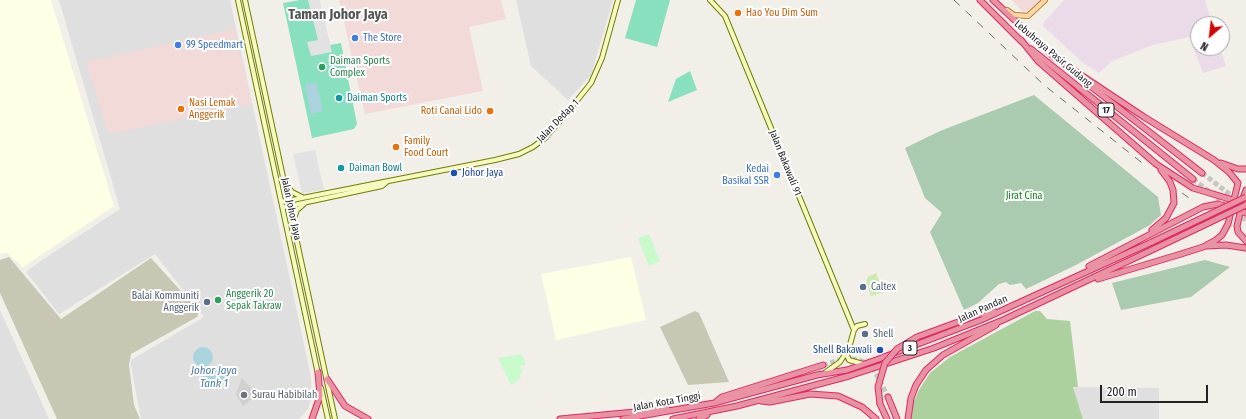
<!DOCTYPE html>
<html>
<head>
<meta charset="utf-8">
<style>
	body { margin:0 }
	#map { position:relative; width:1246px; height:419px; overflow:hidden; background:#f2efe9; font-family:"Fira Sans Condensed",sans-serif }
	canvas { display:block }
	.north { position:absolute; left:1190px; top:16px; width:40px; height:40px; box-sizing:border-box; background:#fff; border:1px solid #a7a7a7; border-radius:50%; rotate:208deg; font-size:11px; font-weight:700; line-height:16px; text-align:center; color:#222 }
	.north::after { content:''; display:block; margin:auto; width:14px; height:18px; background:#d40000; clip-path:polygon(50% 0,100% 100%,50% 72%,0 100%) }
	.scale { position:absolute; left:1100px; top:385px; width:108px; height:18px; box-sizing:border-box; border:2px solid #222; border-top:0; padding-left:5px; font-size:12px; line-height:14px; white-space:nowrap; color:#222; -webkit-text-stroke:3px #fff; paint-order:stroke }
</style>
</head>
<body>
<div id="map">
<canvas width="1246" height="419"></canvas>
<div class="north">N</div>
<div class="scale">200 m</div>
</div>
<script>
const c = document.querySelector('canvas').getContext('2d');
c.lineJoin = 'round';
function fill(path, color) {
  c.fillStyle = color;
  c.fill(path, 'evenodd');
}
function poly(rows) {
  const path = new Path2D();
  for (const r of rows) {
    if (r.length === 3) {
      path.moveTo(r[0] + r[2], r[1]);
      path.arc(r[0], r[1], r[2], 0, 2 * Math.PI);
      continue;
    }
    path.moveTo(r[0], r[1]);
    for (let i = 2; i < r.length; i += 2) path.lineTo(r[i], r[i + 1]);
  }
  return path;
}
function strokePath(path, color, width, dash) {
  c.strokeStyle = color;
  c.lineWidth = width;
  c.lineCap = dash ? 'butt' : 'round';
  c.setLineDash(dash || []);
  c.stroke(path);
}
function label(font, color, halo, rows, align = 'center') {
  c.font = font + ' "Fira Sans Condensed",sans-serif';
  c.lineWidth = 4;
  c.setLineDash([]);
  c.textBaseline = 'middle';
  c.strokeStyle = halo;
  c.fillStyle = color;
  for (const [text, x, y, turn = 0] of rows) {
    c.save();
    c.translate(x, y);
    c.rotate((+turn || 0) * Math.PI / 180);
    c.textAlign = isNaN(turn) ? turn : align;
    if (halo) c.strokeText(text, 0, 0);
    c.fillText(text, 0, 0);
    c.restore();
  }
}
fill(poly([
	[59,0,230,0,311,377,312,395,308,409,299,419,141,419,131,366,131,360,204,317,155,254,59,314,26,272,42,260,120,209],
	[516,0,613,0,591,75,568,100,531,66],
	[0,310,23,361,49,419,0,419],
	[1073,387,1159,388,1159,419,1083,419]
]), '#e0dfdf');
fill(poly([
	[339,0,501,0,506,19,469,27,483,91,365,114],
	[1012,0,1041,0,1030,12,1024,13],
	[234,29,252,104,109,134,86,62]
]), '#f2dad9');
fill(poly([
	[1064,0,1205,0,1212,24,1198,24,1198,48,1220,48,1226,66,1203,73,1189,37,1153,45,1112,61,1099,73,1082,62,1043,26,1043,23]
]), '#ebdbe8');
fill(poly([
	[0,0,51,0,114,206,23,267,7,253,0,254],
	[631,257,646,320,556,340,541,274]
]), '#ffffe5');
fill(poly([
	[242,378,257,395,243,406,236,394]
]), '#d0d0d0');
fill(poly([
	[9,257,61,319,151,258,199,311,197,317,131,354,129,365,134,405,140,419,57,419,0,293,0,260],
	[695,311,699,313,729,382,688,385,660,327]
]), '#c7c7b4');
fill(poly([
	[876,273,884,292,871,296,866,281,868,277]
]), '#cdebb0');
fill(poly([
	[1035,311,1040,311,1047,319,1070,321,1078,387,1073,387,1083,419,911,419,913,403,919,390,930,373,950,357]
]), '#add19e');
fill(poly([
	[1034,95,1158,197,1161,215,1150,225,1076,265,1026,289,1021,283,1010,285,1006,282,999,284,978,303,964,310,930,232,942,213,925,198,905,148,940,131],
	[1205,260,1230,267,1191,297,1121,310,1112,283]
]), '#aacbaf');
fill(poly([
	[649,234,660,261,649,266,638,238],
	[522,354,526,365,520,366,523,373,519,375,521,378,511,385,498,358]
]), '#c8facc');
fill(poly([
	[300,0,319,0,330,45,341,43,357,124,354,129,312,138,283,3],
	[636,0,670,0,657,47,625,38],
	[690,71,697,90,668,102,676,79]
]), '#88e0be');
fill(poly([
	[308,0,319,0,332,52,311,56,307,42,318,40],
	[315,150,324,190,302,193,293,154]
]), '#e2e2e2');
fill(poly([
	[316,82,323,111,311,114,305,85],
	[203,357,10],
	[214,377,11]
]), '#aad3df');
strokePath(poly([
	[1202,173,1236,199],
	[1193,179,1229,207],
	[1237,213,1246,220],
	[823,365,847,358,862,361,873,368,888,397]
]), '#c8c6c1', 5, [5, 2.5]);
const secondary = poly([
	[238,0,318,374],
	[245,0,335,419],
	[710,0,725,16,854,330],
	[286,184,292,192,302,197],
	[282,202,495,160,519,154,533,147,545,138,567,113,591,83,602,58,618,0],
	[284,207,382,186,387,182],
	[293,221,297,210,304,204],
	[846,353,849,360,863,364],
	[826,372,840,362,849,348,854,330,857,326,865,324],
	[321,388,328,419]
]);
const primary = poly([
	[1007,10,1014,15,1028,16,1045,0]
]);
const highway = poly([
	[980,0,1022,42],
	[993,0,1055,58],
	[1021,40,1038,61,1156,164,1193,188,1246,204],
	[1031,49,1193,179],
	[1054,57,1144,117,1214,160,1229,172,1238,183,1228,224,1222,235,1216,240,1203,247,1181,254,1098,279],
	[1075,74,1202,173],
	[1221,163,1238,169,1246,169],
	[1242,201,1246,190],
	[1241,209,1237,226,1238,232,1246,241],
	[1152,230,1166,218,1174,203,1173,190,1170,182,1161,170],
	[1207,246,1226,245,1246,248],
	[1089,266,1203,207,1218,204,1246,213],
	[917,337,980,314,995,312],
	[327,379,345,406,368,419],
	[888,397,897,419],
	[717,401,722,397,823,365],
	[761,401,770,402,810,394,838,396,862,407,876,419],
	[880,404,887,419],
	[312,419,320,396,318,372],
	[560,419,667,409],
	[623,419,714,403,817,375,847,370,876,360,981,320,1152,242],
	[673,419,737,406,849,376,934,348,1003,320,1156,248],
	[699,419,707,415],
	[908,419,911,398,916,385,926,370,943,355,996,325]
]);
strokePath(secondary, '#707d05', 6);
strokePath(primary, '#a06b00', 6);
strokePath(highway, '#dc2a67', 7);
strokePath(secondary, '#f7fabf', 4);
strokePath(primary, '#fcd6a4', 4.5);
strokePath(highway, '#e892a2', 5);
strokePath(poly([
	[954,0,1044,85,1146,166],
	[1182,193,1192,200]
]), '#707070', 1, [8, 8]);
const highwayBridge = poly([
	[1152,242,1246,197],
	[1156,248,1246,205],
	[880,404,878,387,885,363,897,349,917,337]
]);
strokePath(highwayBridge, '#dc2a67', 7, []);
strokePath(highwayBridge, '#e892a2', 5);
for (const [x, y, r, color] of [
	[738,13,4,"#e8710a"],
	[355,38,4,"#3f7fe0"],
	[178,45,4,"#3f7fe0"],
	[322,67,4,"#2e9e5b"],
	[339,98,4,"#0f9aa8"],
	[181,109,4,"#e8710a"],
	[490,111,4,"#e8710a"],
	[396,147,4,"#e8710a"],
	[341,168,4,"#0f9aa8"],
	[454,173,4,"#1a4fb4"],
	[777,175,4,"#3f7fe0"],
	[863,287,4,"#5c6f8a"],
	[218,300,4,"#2e9e5b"],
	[207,302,4,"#5c6f8a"],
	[865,334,4,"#5c6f8a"],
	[880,350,4,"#1a4fb4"],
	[244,395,4,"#6b7280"]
]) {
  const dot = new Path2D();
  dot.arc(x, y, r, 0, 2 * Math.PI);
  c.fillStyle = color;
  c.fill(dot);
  strokePath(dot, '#fff', 1.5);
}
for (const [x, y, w] of [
	[1106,110,16],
	[910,348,14]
]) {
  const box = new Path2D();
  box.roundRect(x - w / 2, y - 7, w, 14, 3);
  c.fillStyle = '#fff';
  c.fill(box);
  strokePath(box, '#222', 1);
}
label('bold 9px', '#222', null, [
	["17",1106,110],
	["3",910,348]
]);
label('10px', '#c56008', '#fff', [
	["Hao You Dim Sum",746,13],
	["Nasi Lemak",189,103],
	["Anggerik",189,115],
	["Roti Canai Lido",482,111,"right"],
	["Family",404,141],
	["Food Court",404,153]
], 'left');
label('10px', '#366cbe', '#fff', [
	["The Store",363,38],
	["99 Speedmart",186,45],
	["Kedai",769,169,"right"],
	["Basikal SSR",769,181,"right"]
], 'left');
label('10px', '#222', '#fff', [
	["Lebuhraya Pasir Gudang",1053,54,40],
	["Jalan Dedap 1",558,121,-46],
	["Jalan Bakawali 91",785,163,68],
	["Jalan Johor Jaya",291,209,78],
	["Jalan Pandan",983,309,-24],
	["Jalan Kota Tinggi",667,402,-10]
]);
label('10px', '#27864d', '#fff', [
	["Daiman Sports",330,61],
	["Complex",330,73],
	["Anggerik 20",226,294],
	["Sepak Takraw",226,306]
], 'left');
label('10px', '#0d838f', '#fff', [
	["Daiman Sports",347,98],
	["Daiman Bowl",349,168]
], 'left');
label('10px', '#164399', '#fff', [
	["Johor Jaya",462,173],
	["Shell Bakawali",872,350,"right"]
], 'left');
label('10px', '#0c8416', '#fff', [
	["Jirat Cina",1024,196]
]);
label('10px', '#4e5e75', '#fff', [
	["Caltex",871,287],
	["Balai Kommuniti",199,296,"right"],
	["Anggerik",199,308,"right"],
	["Shell",873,334]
], 'left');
label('10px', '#5b616d', '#fff', [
	["Surau Habibilah",252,395]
], 'left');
label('italic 11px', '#4a7aab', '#fff', [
	["Johor Jaya",214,371],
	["Tank 1",214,384]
]);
label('bold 14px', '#555', '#fff', [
	["Taman Johor Jaya",338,15]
]);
</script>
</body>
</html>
